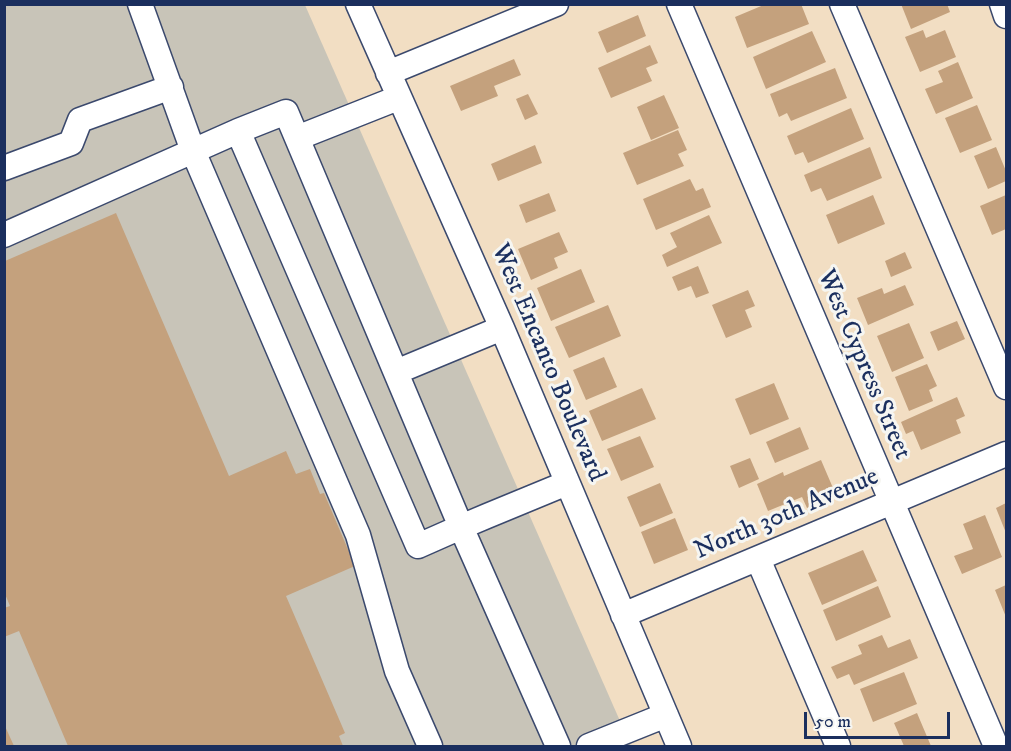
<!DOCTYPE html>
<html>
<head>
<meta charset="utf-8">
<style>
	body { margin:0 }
	#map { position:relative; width:1011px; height:751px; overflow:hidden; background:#f2dec3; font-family:"IM FELL DW Pica",serif }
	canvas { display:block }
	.frame { position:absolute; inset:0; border:6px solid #1b2f5e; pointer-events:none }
	.scale { position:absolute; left:804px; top:712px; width:146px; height:27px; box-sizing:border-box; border:3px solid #1b2f5e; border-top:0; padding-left:8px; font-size:18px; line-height:21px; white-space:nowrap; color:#1b2f5e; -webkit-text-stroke:4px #f6f6f2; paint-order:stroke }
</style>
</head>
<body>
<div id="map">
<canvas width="1011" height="751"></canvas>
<div class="frame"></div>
<div class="scale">50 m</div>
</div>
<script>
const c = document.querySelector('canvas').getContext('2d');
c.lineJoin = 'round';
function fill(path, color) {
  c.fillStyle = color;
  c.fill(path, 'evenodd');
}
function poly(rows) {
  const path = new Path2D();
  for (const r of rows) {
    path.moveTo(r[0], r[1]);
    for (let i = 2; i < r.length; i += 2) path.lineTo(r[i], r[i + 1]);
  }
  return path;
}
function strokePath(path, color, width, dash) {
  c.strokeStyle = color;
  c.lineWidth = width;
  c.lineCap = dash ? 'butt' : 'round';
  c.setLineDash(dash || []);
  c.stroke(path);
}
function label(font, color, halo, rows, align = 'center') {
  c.font = font + ' "IM FELL DW Pica",serif';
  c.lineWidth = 6;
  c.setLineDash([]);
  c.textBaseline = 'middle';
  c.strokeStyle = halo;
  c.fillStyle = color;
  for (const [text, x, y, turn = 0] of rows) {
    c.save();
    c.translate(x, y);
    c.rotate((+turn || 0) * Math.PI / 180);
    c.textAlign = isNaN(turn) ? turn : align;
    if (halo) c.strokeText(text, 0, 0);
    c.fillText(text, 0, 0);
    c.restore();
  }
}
fill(poly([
	[4,5,305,5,631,746,5,746]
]), '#c8c4b8');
fill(poly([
	[766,4,801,4,809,24,747,48,735,17],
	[901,4,947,4,950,12,911,29],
	[638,15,646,36,607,53,598,32],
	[923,30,926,38,945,30,956,57,920,72,905,37],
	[812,31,826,62,766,89,753,57],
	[650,45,658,63,646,68,652,81,611,98,598,68],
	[514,59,521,75,494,86,498,96,461,111,450,86],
	[958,62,973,98,936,114,925,89,943,82,938,71],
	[835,68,847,98,791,121,787,113,779,117,770,94],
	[528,94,538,114,525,120,516,99],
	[664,95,679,128,651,140,637,107],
	[977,105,992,140,960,153,945,118],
	[851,108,864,139,808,163,803,152,795,155,787,136],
	[678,130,687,150,678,154,684,166,637,185,623,153],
	[535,145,542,163,498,181,491,164],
	[870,147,882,178,827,201,821,188,811,192,804,175],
	[996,147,1006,171,1006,181,988,189,974,156],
	[690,179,696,191,703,188,711,207,656,230,643,199],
	[549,193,556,211,526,223,519,205],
	[873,195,885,224,838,244,826,215],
	[1006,195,1006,229,992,235,980,206],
	[116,213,229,476,286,451,296,474,310,469,320,494,324,493,355,566,286,596,345,733,339,736,343,746,68,746,19,631,4,637,4,608,10,606,5,594,5,261],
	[709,215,722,243,667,267,662,255,677,247,670,233],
	[559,232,568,252,554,258,558,268,531,280,518,249],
	[905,252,912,268,891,277,885,261],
	[698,266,709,293,696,298,691,286,678,291,672,277],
	[581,269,595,302,551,321,537,288],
	[905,285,914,305,868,325,857,298,882,288,884,294],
	[748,290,755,306,745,310,752,327,726,338,712,305],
	[608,305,621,336,569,358,555,327],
	[957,321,965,339,938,351,930,332],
	[909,323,924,358,892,372,877,336],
	[604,357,617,387,586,400,573,370],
	[927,364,937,386,929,390,933,401,909,411,895,377],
	[774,383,789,419,750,435,735,399],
	[642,388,656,419,602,441,589,411],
	[957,397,965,416,956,420,961,433,921,450,913,431,906,434,901,422],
	[800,427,809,449,775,463,766,442],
	[640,436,654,467,621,481,607,449],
	[750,458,759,479,739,488,730,466],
	[821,460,836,495,807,508,802,497,768,511,757,484,783,472,784,476],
	[660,483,673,513,640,527,627,497],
	[1006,503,1006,533,996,508],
	[985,515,1002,557,962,574,954,556,973,549,963,524],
	[675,518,688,550,654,564,641,532],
	[863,550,877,581,822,605,808,573],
	[1006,585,1006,617,995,590],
	[878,586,891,617,836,641,823,610],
	[882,635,888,648,910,639,918,658,854,685,849,674,837,679,831,667,862,654,858,645],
	[904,672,917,704,873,722,860,689],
	[917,713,931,746,904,746,894,723],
	[4,724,14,746,4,746]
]), '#c4a17d');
const minor = poly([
	[140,4,193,151,358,535,397,671,430,746],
	[358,4,502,328,679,746],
	[679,4,996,746],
	[842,4,1006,387],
	[1002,4,1006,16],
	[388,73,556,4],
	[297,138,398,98],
	[4,168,71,143,80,120,171,87],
	[4,235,238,131],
	[396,372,502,328],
	[758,559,838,746],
	[623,615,1006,454],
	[558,746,461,527,286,112,238,131,418,546,461,527,487,516,567,483],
	[589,746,666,715]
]);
strokePath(minor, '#3b496d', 27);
strokePath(minor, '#fff', 24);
label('26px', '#1b2f5e', '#f6f6f2', [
	["West Encanto Boulevard",547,363,67],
	["West Cypress Street",863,365,67],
	["North 30th Avenue",787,515,-23]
]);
</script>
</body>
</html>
